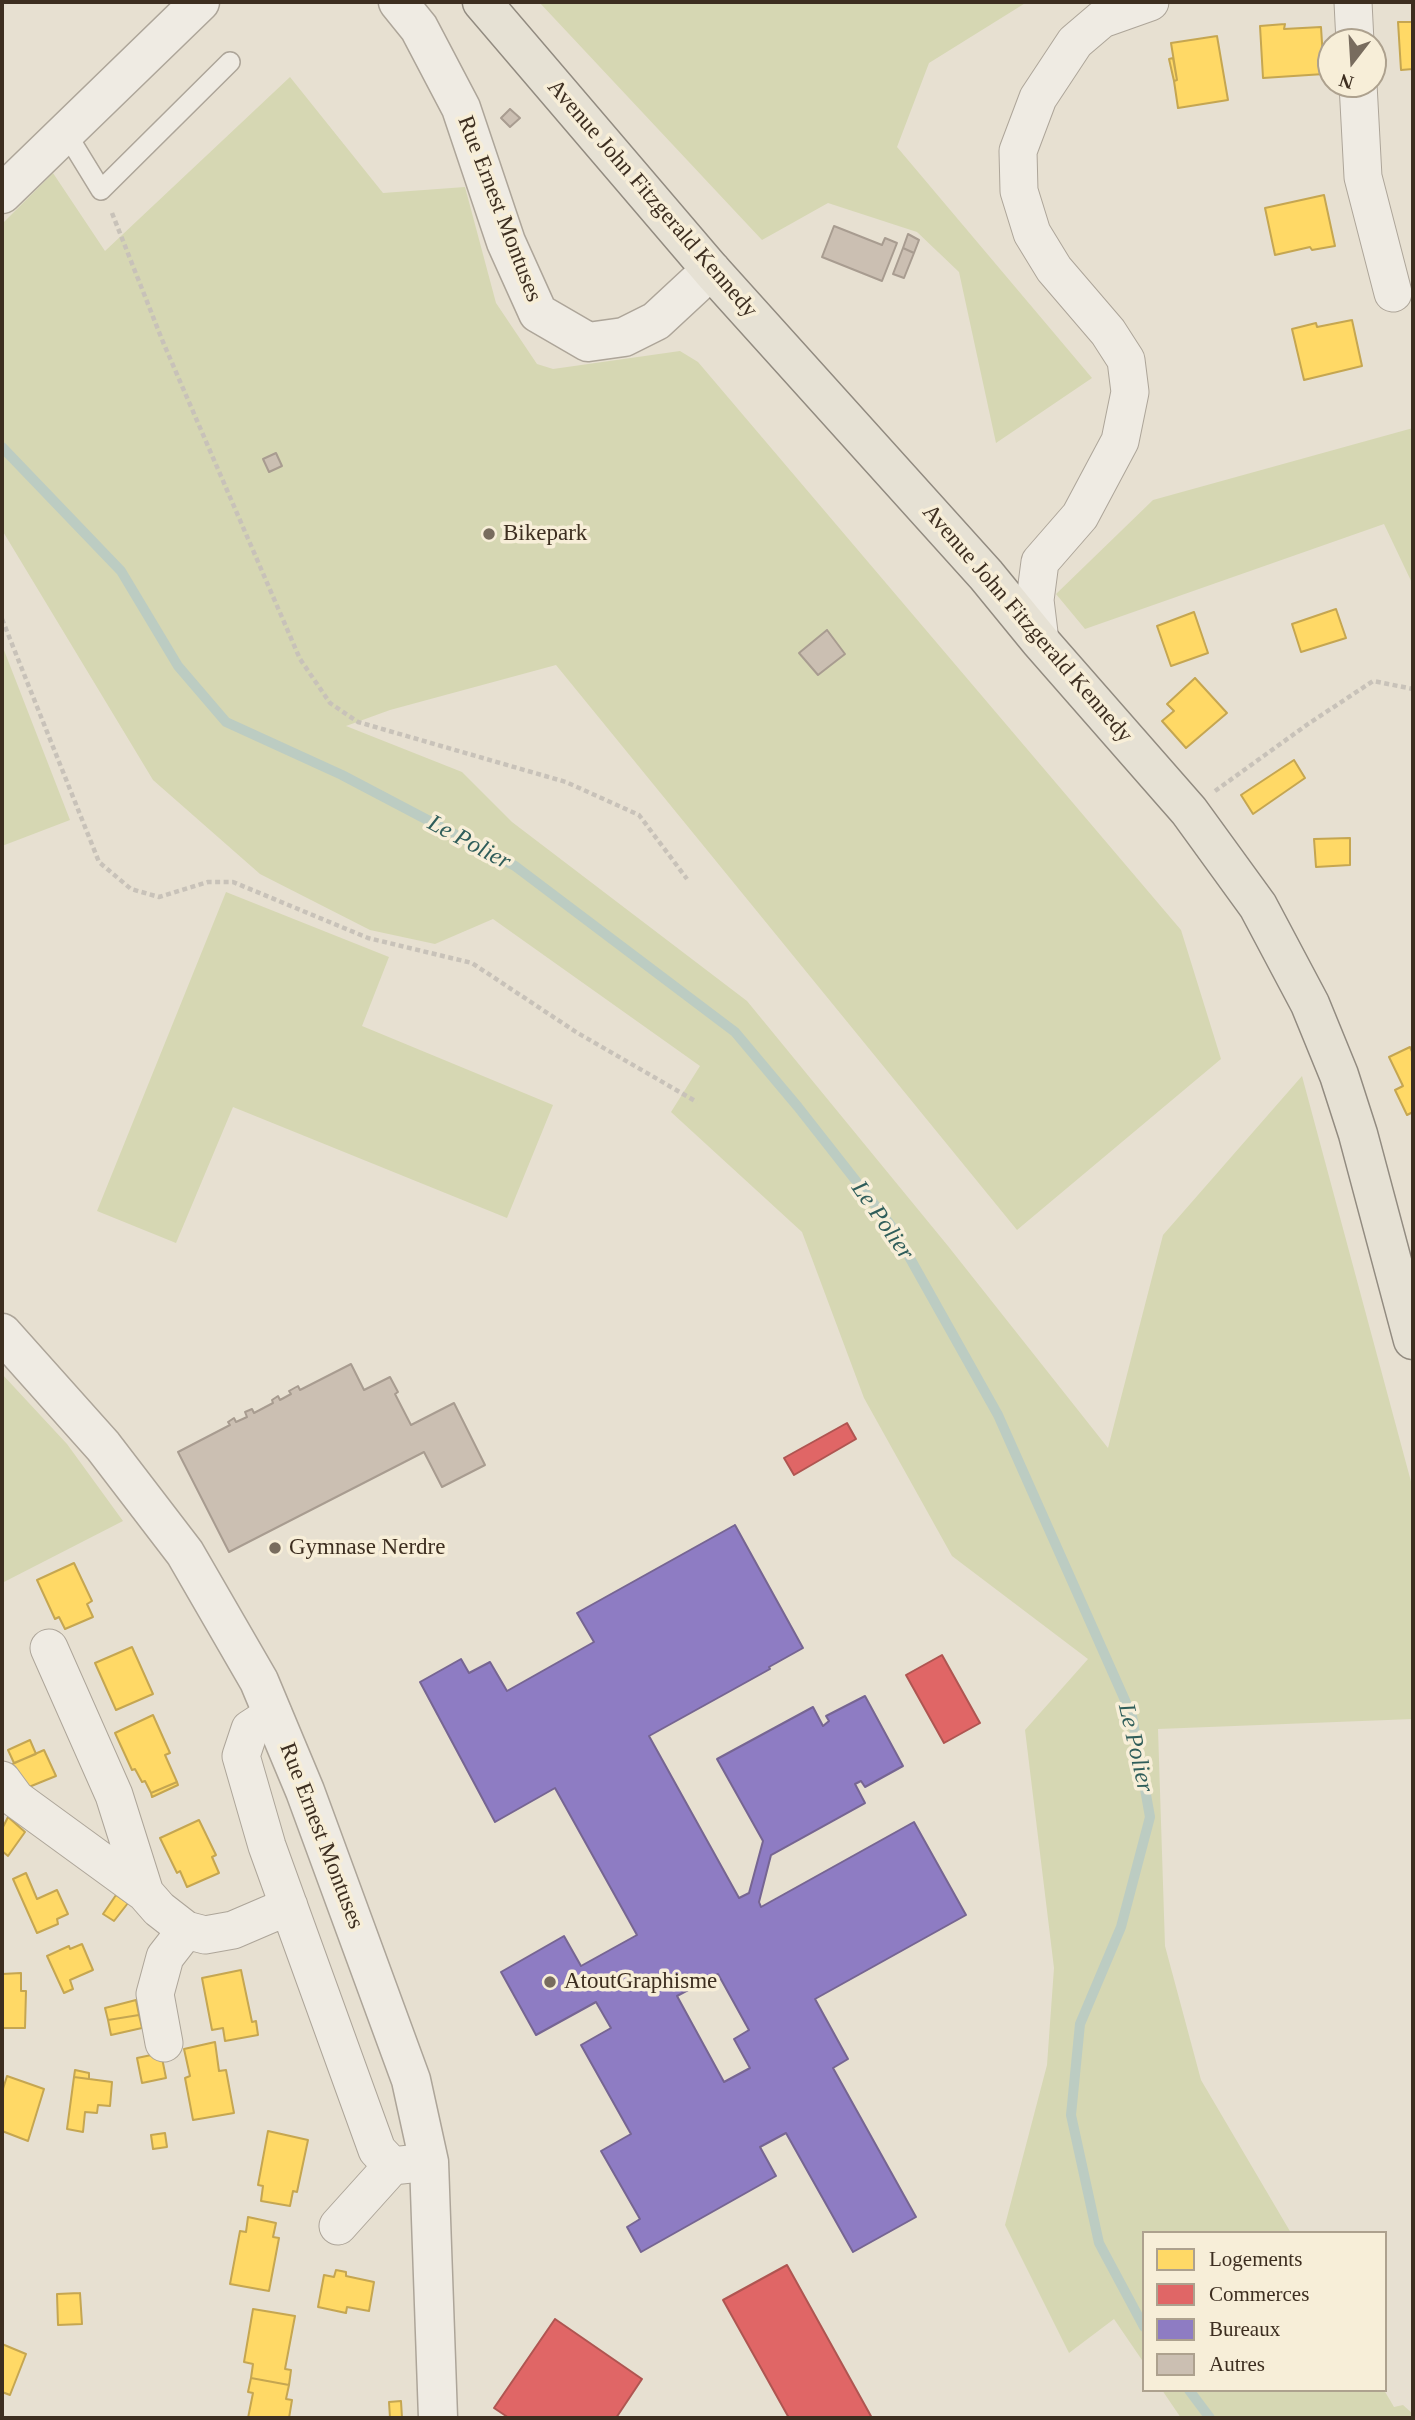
<!DOCTYPE html>
<html>
<head>
<meta charset="utf-8">
<style>
	body { margin:0 }
	#map { position:relative; width:1415px; height:2420px; overflow:hidden; background:#e7e0d1; font-family:"Times New Roman",serif }
	canvas { display:block }
	.frame { position:absolute; inset:0; border:4px solid #3d2e20; pointer-events:none }
	.legend { position:absolute; left:1142px; top:2231px; width:245px; height:161px; box-sizing:border-box; background:#f7eed8; border:2px solid #ada18e; margin:0; padding:9px 12px; list-style:none; font-size:21px; color:#3d2e20 }
	.legend li { display:flex; align-items:center; gap:14px; height:35px }
	.legend b { width:35px; border:2px solid #ada18e }
	.north { position:absolute; left:1317px; top:28px; width:70px; height:70px; box-sizing:border-box; background:#f7eed8; border:2px solid #ada18e; border-radius:50%; rotate:197deg; font-size:19px; font-weight:700; line-height:28px; text-align:center; color:#3d2e20 }
	.north::after { content:''; display:block; margin:auto; width:24px; height:32px; background:#786c5e; clip-path:polygon(50% 0,100% 100%,50% 72%,0 100%) }
</style>
</head>
<body>
<div id="map">
<canvas width="1415" height="2420"></canvas>
<div class="frame"></div>
<ul class="legend">
<li><b style="height:19px;background:#ffd966"></b>Logements</li>
<li><b style="height:19px;background:#e06666"></b>Commerces</li>
<li><b style="height:19px;background:#8e7cc3"></b>Bureaux</li>
<li><b style="height:19px;background:#cbbfb2"></b>Autres</li>
</ul>
<div class="north">N</div>
</div>
<script>
const c = document.querySelector('canvas').getContext('2d');
c.lineJoin = 'round';
function fill(path, color) {
  c.fillStyle = color;
  c.fill(path, 'evenodd');
}
function poly(rows) {
  const path = new Path2D();
  for (const r of rows) {
    path.moveTo(r[0], r[1]);
    for (let i = 2; i < r.length; i += 2) path.lineTo(r[i], r[i + 1]);
  }
  return path;
}
function strokePath(path, color, width, dash) {
  c.strokeStyle = color;
  c.lineWidth = width;
  c.lineCap = dash ? 'butt' : 'round';
  c.setLineDash(dash || []);
  c.stroke(path);
}
function label(font, color, halo, rows, align = 'center') {
  c.font = font + ' "Times New Roman",serif';
  c.lineWidth = 7;
  c.setLineDash([]);
  c.textBaseline = 'middle';
  c.strokeStyle = halo;
  c.fillStyle = color;
  for (const [text, x, y, turn = 0] of rows) {
    c.save();
    c.translate(x, y);
    c.rotate((+turn || 0) * Math.PI / 180);
    c.textAlign = isNaN(turn) ? turn : align;
    if (halo) c.strokeText(text, 0, 0);
    c.fillText(text, 0, 0);
    c.restore();
  }
}
fill(poly([
	[539,2,1027,2,929,63,897,147,1092,378,996,443,959,272,917,232,828,203,762,240],
	[290,77,383,193,465,187,496,303,537,364,553,369,680,351,698,362,1181,930,1221,1059,1017,1230,556,665,390,710,346,726,462,772,512,822,747,1001,948,1246,1108,1448,1163,1235,1302,1076,1413,1489,1413,1719,1158,1729,1165,1946,1201,2080,1291,2233,1144,2233,1144,2363,1114,2319,1069,2353,1005,2225,1047,2065,1054,1968,1025,1730,1088,1659,952,1556,864,1398,802,1232,671,1112,700,1066,493,919,435,944,370,930,260,874,153,780,2,530,2,224,53,173,105,251],
	[1413,428,1413,585,1384,524,1085,629,1056,594,1153,500],
	[2,645,70,820,2,846],
	[226,892,389,957,362,1026,553,1105,507,1218,233,1107,176,1243,97,1211],
	[2,1374,67,1444,123,1521,2,1583],
	[1162,2390,1384,2390,1394,2407,1403,2405,1413,2414,1413,2418,1181,2418]
]), '#d6d7b3');
const homes = poly([
	[1398,22,1413,22,1413,69,1401,70,1398,22],
	[1285,24,1284,29,1321,27,1324,74,1263,78,1260,26,1285,24],
	[1217,36,1228,100,1178,108,1174,81,1177,80,1171,43,1217,36],
	[1173,58,1177,80,1174,81,1169,59,1173,58],
	[1324,195,1335,246,1312,250,1310,247,1275,255,1265,208,1324,195],
	[1352,320,1362,366,1304,380,1292,329,1316,323,1317,327,1352,320],
	[1336,609,1346,638,1301,652,1292,624,1336,609],
	[1194,612,1208,653,1171,666,1157,626,1194,612],
	[1195,678,1227,713,1186,748,1162,721,1174,711,1167,704,1195,678],
	[1294,760,1305,778,1253,814,1241,795,1294,760],
	[1350,838,1350,865,1316,867,1314,839,1350,838],
	[1410,1047,1413,1054,1413,1112,1407,1115,1395,1090,1403,1086,1389,1057,1410,1047],
	[74,1563,92,1601,87,1604,93,1617,65,1629,59,1617,55,1619,37,1580,74,1563],
	[132,1647,153,1694,116,1710,95,1663,132,1647],
	[153,1715,170,1753,165,1755,177,1782,151,1793,145,1781,142,1782,135,1769,132,1770,115,1733,153,1715],
	[30,1740,36,1754,14,1763,8,1750,30,1740],
	[44,1750,56,1776,19,1791,8,1766,44,1750],
	[177,1782,178,1785,152,1797,151,1793,177,1782],
	[8,1817,25,1832,8,1856,2,1851,2,1829,8,1817],
	[199,1820,216,1855,212,1857,219,1873,187,1887,180,1871,177,1873,160,1838,199,1820],
	[26,1873,37,1899,57,1890,68,1914,57,1919,58,1924,37,1933,13,1879,26,1873],
	[116,1895,128,1903,114,1921,103,1914,116,1895],
	[82,1944,93,1970,70,1980,73,1989,64,1993,47,1956,69,1946,70,1949,82,1944],
	[241,1970,252,2022,256,2021,258,2035,225,2041,223,2028,212,2030,202,1978,241,1970],
	[21,1973,21,1991,26,1991,25,2028,2,2028,2,1974,21,1973],
	[136,2000,139,2015,108,2020,105,2008,136,2000],
	[139,2015,142,2028,111,2035,108,2020,139,2015],
	[215,2042,219,2071,226,2070,234,2113,193,2120,185,2078,190,2076,184,2049,215,2042],
	[161,2053,166,2078,142,2083,137,2058,161,2053],
	[75,2070,89,2073,89,2079,74,2077,75,2070],
	[7,2076,44,2089,28,2141,2,2131,2,2092,7,2076],
	[74,2077,112,2082,110,2106,98,2105,97,2113,85,2112,83,2132,67,2129,74,2077],
	[268,2131,308,2140,297,2192,293,2191,290,2206,261,2201,263,2186,258,2185,268,2131],
	[165,2133,167,2147,153,2149,151,2135,165,2133],
	[248,2217,276,2223,273,2237,279,2238,269,2291,230,2284,240,2231,246,2232,248,2217],
	[336,2270,346,2272,346,2276,374,2282,369,2311,347,2307,346,2313,318,2307,324,2275,334,2277,336,2270],
	[80,2293,82,2324,58,2325,57,2294,80,2293],
	[253,2309,295,2316,285,2369,291,2370,289,2385,251,2378,253,2364,244,2362,253,2309],
	[2,2344,26,2354,10,2395,2,2392,2,2344],
	[251,2378,289,2385,286,2399,292,2400,289,2418,248,2418,253,2393,248,2392,251,2378],
	[401,2401,402,2418,390,2418,389,2402,401,2401]
]);
fill(homes, '#ffd966');
strokePath(homes, '#c5a651', 2);
const shops = poly([
	[847,1423,856,1439,794,1475,784,1458,847,1423],
	[942,1655,980,1723,944,1743,906,1675,942,1655],
	[787,2265,872,2418,789,2418,723,2300,787,2265],
	[555,2319,642,2379,616,2418,509,2418,494,2408,555,2319]
]);
fill(shops, '#e06666');
strokePath(shops, '#af5551', 2);
const offices = poly([
	[735,1525,803,1648,769,1667,770,1669,649,1736,739,1898,749,1893,763,1841,717,1759,813,1707,823,1726,829,1721,826,1716,865,1696,903,1766,865,1787,861,1781,855,1784,865,1803,771,1855,759,1902,761,1907,914,1822,966,1915,815,1999,848,2059,833,2068,916,2217,853,2252,786,2133,760,2147,776,2176,641,2252,627,2227,640,2219,601,2151,631,2134,581,2045,611,2028,596,2002,536,2035,501,1972,564,1936,581,1966,637,1935,555,1788,495,1822,420,1682,461,1659,469,1673,490,1662,507,1691,594,1642,577,1613,735,1525],
	[718,1974,749,2030,734,2039,750,2068,724,2082,677,1996,718,1974]
]);
fill(offices, '#8e7cc3');
strokePath(offices, '#766592', 2);
strokePath(poly([
	[2,447,121,571,178,666,226,722,342,775,515,866,735,1032,798,1107,893,1228,998,1415,1132,1716,1150,1817,1121,1927,1080,2024,1071,2115,1099,2243,1144,2327],
	[1189,2390,1210,2418]
]), '#bcccc2', 10);
const building = poly([
	[510,109,520,118,510,127,501,118,510,109],
	[834,226,882,245,885,238,897,243,882,281,822,257,834,226],
	[908,234,919,240,914,253,903,248,908,234],
	[903,248,914,253,904,278,893,274,903,248],
	[276,453,282,466,269,472,263,459,276,453],
	[827,630,845,654,818,675,799,653,827,630],
	[351,1364,364,1390,390,1377,398,1392,395,1394,411,1425,454,1403,485,1465,442,1487,424,1452,229,1552,178,1452,230,1425,228,1422,234,1418,236,1422,247,1417,245,1412,252,1409,254,1413,273,1403,272,1400,278,1396,280,1400,291,1394,289,1391,298,1386,300,1390,351,1364]
]);
fill(building, '#cbbfb2');
strokePath(building, '#a89c90', 2);
const service = poly([
	[63,135,74,146,101,190,230,62]
]);
const minor = poly([
	[1353,2,1355,42],
	[1358,84,1363,177,1393,293],
	[1040,641,1035,600,1040,562,1080,516,1120,441,1130,392,1126,360,1108,332,1054,269,1032,233,1019,191,1018,151,1038,98,1075,42,1102,19,1150,2],
	[49,1648,114,1795,145,1893,159,1909,186,1930,205,1935,233,1930,289,1906],
	[273,1714,250,1729,241,1756,267,1846,377,2150,392,2166,429,2162],
	[2,1780,16,1799,145,1893],
	[164,2043,155,1994,165,1957,186,1930],
	[338,2226,392,2166]
]);
const tertiary = poly([
	[398,2,419,28,461,108,506,242,538,313,588,342,624,337,656,321,711,270],
	[2,194,200,2],
	[2,1333,103,1446,185,1553,259,1681,305,1791,411,2080,429,2162,438,2418]
]);
const primary = poly([
	[482,2,711,270,986,575,1040,641,1189,811,1258,906,1310,1004,1339,1075,1358,1134,1413,1340]
]);
strokePath(service, '#ada599', 22);
strokePath(minor, '#ada599', 39);
strokePath(tertiary, '#ada599', 41);
strokePath(primary, '#928b80', 41);
strokePath(poly([
	[112,213,163,342,300,659,330,703,358,722,566,782,639,815,687,879],
	[2,619,99,862,131,889,159,897,208,882,233,882,368,938,472,963,576,1032,697,1102],
	[1215,791,1308,724,1373,681,1413,689]
]), '#c8c2b9', 4.5, [5, 3.5]);
strokePath(service, '#efebe3', 19);
strokePath(minor, '#efebe3', 37);
strokePath(tertiary, '#efebe3', 38);
strokePath(primary, '#e6e1d4', 38);
for (const [x, y, r, color] of [
	[489,534,7,"#786c5e"],
	[275,1548,7,"#786c5e"],
	[550,1982,7,"#786c5e"]
]) {
  const dot = new Path2D();
  dot.arc(x, y, r, 0, 2 * Math.PI);
  c.fillStyle = color;
  c.fill(dot);
  strokePath(dot, '#f7eed8', 2.5);
}
label('23px', '#3d2e20', '#f7eed8', [
	["Avenue John Fitzgerald Kennedy",652,199,49],
	["Rue Ernest Montuses",499,209,69],
	["Avenue John Fitzgerald Kennedy",1027,624,49],
	["Rue Ernest Montuses",321,1836,69]
]);
label('23px', '#3d2e20', '#f7eed8', [
	["Bikepark",503,534],
	["Gymnase Nerdre",289,1548],
	["AtoutGraphisme",564,1982]
], 'left');
label('italic 24px', '#2f5d5a', '#f7eed8', [
	["Le Polier",469,843,28],
	["Le Polier",882,1221,55],
	["Le Polier",1135,1748,77]
]);
</script>
</body>
</html>
